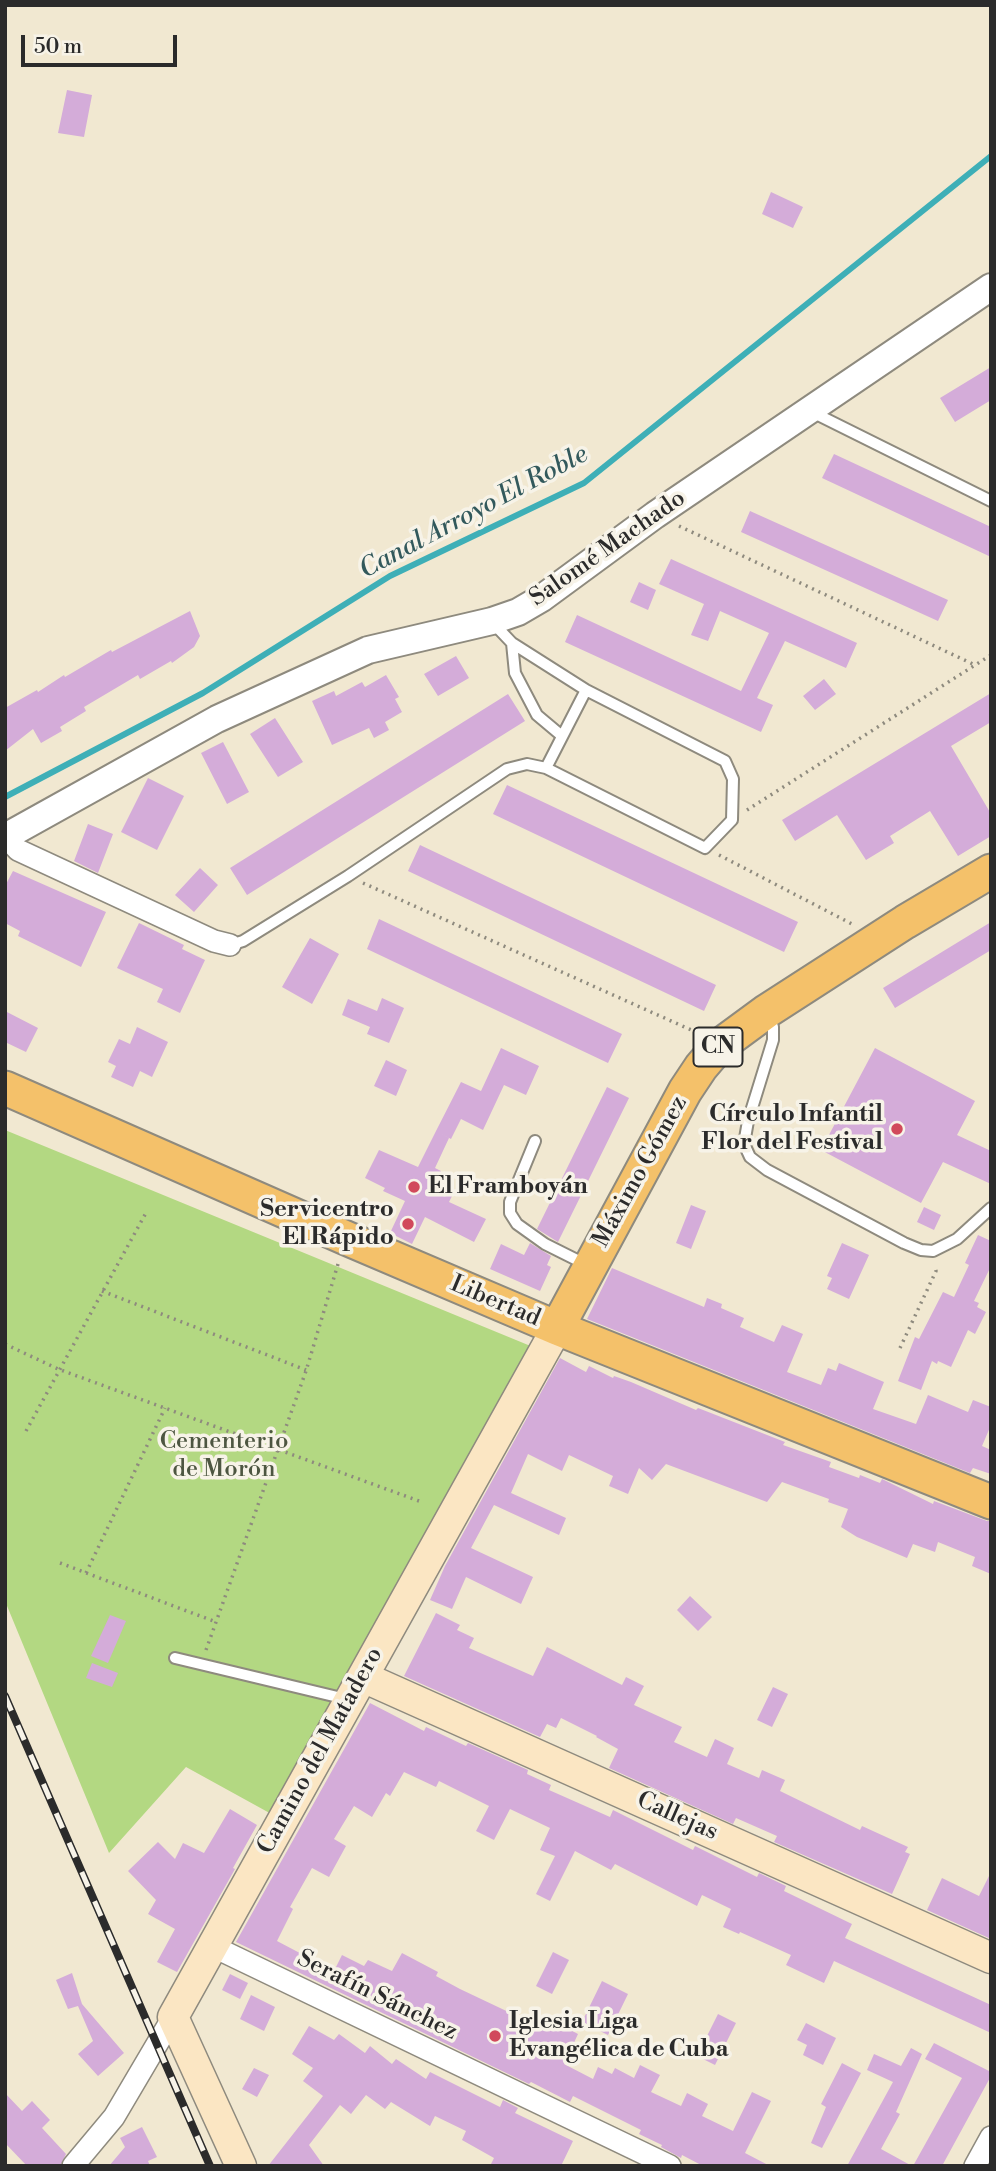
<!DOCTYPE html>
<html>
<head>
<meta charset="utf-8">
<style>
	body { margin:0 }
	#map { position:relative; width:996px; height:2171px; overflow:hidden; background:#f1e8d1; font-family:"Libre Bodoni",serif }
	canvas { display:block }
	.frame { position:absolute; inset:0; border:7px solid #2b2b2b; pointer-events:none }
	.scale { position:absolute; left:21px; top:35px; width:156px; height:32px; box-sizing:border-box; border:4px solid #2b2b2b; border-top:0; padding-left:9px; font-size:21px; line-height:24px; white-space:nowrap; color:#2b2b2b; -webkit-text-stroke:5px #f7f3e8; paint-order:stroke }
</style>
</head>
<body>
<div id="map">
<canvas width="996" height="2171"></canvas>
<div class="frame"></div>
<div class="scale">50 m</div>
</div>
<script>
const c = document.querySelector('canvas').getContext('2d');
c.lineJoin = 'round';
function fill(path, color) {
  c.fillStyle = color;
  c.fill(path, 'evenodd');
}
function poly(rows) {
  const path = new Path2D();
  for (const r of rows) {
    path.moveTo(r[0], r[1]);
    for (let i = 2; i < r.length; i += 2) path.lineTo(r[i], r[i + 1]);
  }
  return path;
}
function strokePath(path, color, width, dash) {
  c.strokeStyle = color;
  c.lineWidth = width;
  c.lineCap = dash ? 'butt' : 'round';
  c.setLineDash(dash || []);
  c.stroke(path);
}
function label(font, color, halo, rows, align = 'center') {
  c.font = font + ' "Libre Bodoni",serif';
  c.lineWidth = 7;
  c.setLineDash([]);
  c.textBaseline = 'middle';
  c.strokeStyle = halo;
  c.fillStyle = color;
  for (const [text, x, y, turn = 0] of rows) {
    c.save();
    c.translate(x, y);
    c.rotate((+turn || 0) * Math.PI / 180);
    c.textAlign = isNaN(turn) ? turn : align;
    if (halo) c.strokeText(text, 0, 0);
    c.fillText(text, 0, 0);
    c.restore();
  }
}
fill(poly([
	[5,1130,533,1347,275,1816,186,1767,109,1853,5,1601]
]), '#b3d882');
strokePath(poly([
	[5,797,203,693,390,576,584,483,991,156]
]), '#3eafb7', 6);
fill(poly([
	[67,90,92,95,84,137,58,133],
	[771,192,803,207,793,228,762,214],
	[991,367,991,400,955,422,940,398],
	[834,454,991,527,991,557,822,478],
	[750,511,948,600,938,621,741,532],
	[671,559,857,643,846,668,785,641,757,698,773,705,761,732,565,642,577,615,741,691,769,633,720,611,708,641,691,635,704,604,659,584],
	[639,582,656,590,648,610,630,602],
	[190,611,200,636,194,647,172,663,171,661,140,679,138,675,84,707,86,711,60,727,62,731,41,743,33,729,5,751,5,708,37,690,38,692,64,675,65,677,111,650,112,652],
	[456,656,469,678,438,696,424,674],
	[386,675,399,697,395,699,402,712,385,722,389,730,374,738,369,728,332,745,312,701,334,691,336,696,362,682,365,687],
	[824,679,836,694,815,710,803,696],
	[991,693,991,722,951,746,991,814,991,836,958,856,930,811,890,836,894,843,866,860,837,815,795,841,782,820],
	[508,694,525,721,247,895,230,868],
	[275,718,303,762,278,777,250,734],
	[223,742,249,792,227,804,201,753],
	[148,778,184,796,157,850,121,832],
	[507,785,798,922,784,952,493,814],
	[88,824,113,834,98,873,74,861],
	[420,845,716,985,704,1011,408,871],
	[200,868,218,885,194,912,175,895],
	[13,871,106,912,81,967,18,936,20,931,5,923,5,886],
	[379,919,622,1034,608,1063,367,949],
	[991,922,991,950,895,1008,883,988],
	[139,923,184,945,182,949,205,960,180,1013,157,1002,163,989,117,968],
	[310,938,339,954,312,1004,282,987],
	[382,998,404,1008,389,1043,367,1034,370,1027,342,1015,348,999,377,1011],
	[5,1011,38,1028,26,1052,5,1042],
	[137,1027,168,1042,152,1077,140,1071,133,1087,111,1077,116,1066,108,1062,119,1039,130,1044],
	[501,1048,539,1066,526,1095,504,1085,483,1130,461,1119,451,1139,436,1131,461,1082,481,1091],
	[875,1048,975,1101,957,1135,991,1151,991,1184,943,1162,921,1203,821,1150],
	[386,1060,407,1070,396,1096,374,1086],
	[607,1087,629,1098,558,1242,537,1229],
	[436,1131,449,1138,435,1168,441,1171,439,1176,447,1181,443,1190,453,1194,449,1202,486,1219,474,1242,425,1217,412,1244,390,1233,405,1201,383,1191,385,1188,365,1178,379,1150,418,1167],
	[691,1205,706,1211,691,1249,676,1243],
	[924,1207,941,1215,934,1230,917,1222],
	[978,1235,991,1241,991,1266,974,1301,979,1303,977,1307,986,1312,975,1334,968,1330,951,1367,938,1361,937,1364,932,1361,921,1390,898,1381,915,1337,919,1339,943,1292,954,1297,969,1265,965,1263],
	[530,1243,551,1256,547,1265,551,1267,540,1291,490,1269,501,1244,524,1255],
	[842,1243,869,1255,849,1299,827,1289,832,1278,827,1276],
	[612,1268,704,1307,707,1298,722,1304,721,1308,744,1318,740,1327,774,1342,782,1325,803,1334,787,1372,821,1385,828,1368,836,1371,839,1363,884,1382,873,1409,916,1424,928,1395,968,1412,973,1400,991,1407,991,1425,982,1446,991,1450,991,1474,973,1468,970,1473,587,1319],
	[560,1358,586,1372,589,1366,613,1378,614,1376,631,1382,696,1410,698,1408,785,1442,783,1445,831,1462,829,1467,859,1478,860,1475,880,1483,882,1479,933,1504,934,1501,987,1521,991,1521,991,1574,972,1566,975,1557,938,1542,935,1552,913,1544,907,1558,857,1537,841,1527,848,1509,828,1502,829,1499,782,1482,767,1502,666,1464,652,1480,639,1468,628,1494,609,1486,613,1476,569,1455,562,1471,528,1454,511,1493,566,1518,559,1535,494,1505,471,1548,533,1577,521,1604,466,1577,452,1609,430,1600,445,1566],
	[690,1596,712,1617,698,1631,677,1610],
	[436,1613,460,1625,457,1630,474,1638,469,1648,533,1676,547,1647,622,1685,626,1677,644,1686,634,1705,682,1727,674,1742,707,1757,715,1739,734,1748,727,1764,759,1778,762,1770,785,1780,780,1791,860,1830,862,1826,908,1847,905,1852,910,1854,892,1894,774,1842,777,1836,736,1818,733,1824,609,1768,618,1749,596,1737,597,1736,561,1718,556,1728,547,1724,540,1737,404,1676],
	[110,1615,126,1621,108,1663,91,1656],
	[92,1663,118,1673,112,1687,86,1678],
	[773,1687,788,1694,772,1727,757,1720],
	[370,1703,424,1731,426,1727,466,1746,468,1743,528,1770,527,1774,551,1785,549,1790,610,1817,613,1810,693,1850,695,1846,757,1877,759,1873,786,1886,784,1891,852,1924,845,1938,991,2005,991,2033,834,1961,824,1983,786,1965,791,1955,740,1932,739,1934,723,1927,731,1909,702,1895,697,1906,615,1864,611,1870,575,1851,550,1901,536,1894,555,1856,540,1850,550,1828,510,1809,494,1840,476,1831,489,1806,439,1781,436,1787,404,1772,390,1796,386,1793,372,1817,354,1806,334,1839,346,1846,329,1877,312,1868,290,1907,293,1909,277,1941,334,1971,342,1955,364,1966,368,1960,392,1971,402,1953,438,1972,436,1976,460,1989,538,2026,544,2016,578,2034,564,2064,593,2079,598,2067,612,2074,615,2068,634,2078,640,2065,660,2075,651,2092,681,2106,687,2093,708,2104,702,2116,733,2131,752,2092,771,2101,745,2153,770,2166,703,2166,682,2155,681,2158,661,2147,662,2145,639,2134,641,2130,573,2096,570,2102,531,2082,529,2084,236,1942],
	[230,1809,257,1825,233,1868,235,1869,177,1972,157,1962,175,1929,148,1914,156,1900,128,1871,158,1842,175,1859,183,1843,204,1853],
	[991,1872,991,1939,927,1910,942,1878,979,1896],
	[553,1952,569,1960,552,1994,536,1986],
	[72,1973,82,2004,124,2053,98,2076,78,2054,93,2041,78,2006,68,2009,56,1980],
	[230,1974,248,1983,240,1999,222,1990],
	[602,1981,628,1994,608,2035,582,2022],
	[251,1995,275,2007,264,2031,240,2019],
	[718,2014,736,2023,715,2065,697,2056],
	[806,2023,836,2038,823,2065,803,2055,807,2045,797,2040],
	[309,2026,334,2040,339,2034,365,2053,370,2046,392,2064,396,2059,426,2079,430,2072,500,2107,503,2100,518,2108,515,2113,573,2141,561,2166,490,2166,494,2158,462,2140,466,2131,435,2116,430,2126,391,2102,385,2109,366,2095,351,2114,340,2105,309,2145,324,2166,268,2166,323,2096,303,2081,313,2068,292,2054],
	[934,2043,991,2072,991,2076,942,2166,913,2166,962,2078,925,2059],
	[911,2048,922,2054,896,2112,900,2114,881,2149,912,2166,847,2166,893,2082,867,2070,874,2054,901,2066],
	[842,2063,861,2073,822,2148,811,2143,826,2107,821,2104],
	[254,2068,269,2075,257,2097,242,2089],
	[5,2093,22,2111,32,2101,50,2120,42,2128,66,2154,60,2166,27,2166,5,2143],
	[142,2127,157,2157,148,2161,150,2166,109,2166,125,2147,120,2138]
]), '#d4acd9');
const service = poly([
	[812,412,991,501],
	[512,643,515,673,537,715,562,736],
	[546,768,586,690],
	[230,945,243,941,348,876,507,769,527,764,546,768,705,848,732,820,733,779,725,761,586,690,512,643,493,623],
	[768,1014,773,1027,773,1040,748,1121,744,1144,750,1157,767,1170,904,1243,921,1250,933,1251,957,1239,991,1208],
	[535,1141,510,1202,510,1213,517,1224,545,1244,587,1265],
	[175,1658,346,1699]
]);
const minor = poly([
	[6,837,18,850,214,941,230,945],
	[212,1946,670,2166],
	[73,2166,114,2117,173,2017],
	[975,2166,991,2137]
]);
const tertiary = poly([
	[5,837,217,719,368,650,492,621,518,612,542,598,655,515,991,287]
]);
const secondary = poly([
	[363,1677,991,1958],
	[241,2166,173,2017,557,1328]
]);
const primary = poly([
	[5,1088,346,1238,557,1328,991,1502],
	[557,1328,685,1091,701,1067,718,1047,767,1011,905,922,991,871]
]);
strokePath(service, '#8e8a7e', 14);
strokePath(minor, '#8e8a7e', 24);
strokePath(tertiary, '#8e8a7e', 30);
strokePath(secondary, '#8e8a7e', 33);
strokePath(primary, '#8e8a7e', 37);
strokePath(poly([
	[679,526,975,665],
	[747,810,991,655],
	[719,855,852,924],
	[363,883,698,1033],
	[102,1291,306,1370],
	[5,1344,58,1369,419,1501],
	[900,1348,936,1271,935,1267],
	[26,1431,147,1211],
	[60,1563,216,1622],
	[86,1573,165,1408],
	[206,1650,306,1371,338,1264]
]), '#8e8a7e', 3.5, [2, 5]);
strokePath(service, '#fff', 10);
strokePath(minor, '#fff', 21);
strokePath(tertiary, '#fff', 26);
strokePath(secondary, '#fbe6c3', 30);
strokePath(primary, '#f4c16a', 33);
const rail = poly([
	[5,1696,210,2166]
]);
strokePath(rail, '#2b2b2b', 8);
strokePath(rail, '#f7f3e8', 5, [16]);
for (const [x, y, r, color] of [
	[897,1129,7,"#d1495b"],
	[414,1187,7,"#d1495b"],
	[408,1224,7,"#d1495b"],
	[495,2036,7,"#d1495b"]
]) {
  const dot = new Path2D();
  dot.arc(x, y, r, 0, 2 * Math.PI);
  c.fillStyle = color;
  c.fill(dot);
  strokePath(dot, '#f7f3e8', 2.5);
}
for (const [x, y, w] of [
	[718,1047,49]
]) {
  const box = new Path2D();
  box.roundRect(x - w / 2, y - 19.5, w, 39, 5);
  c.fillStyle = '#f7f3e8';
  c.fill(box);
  strokePath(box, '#2b2b2b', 2);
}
label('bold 23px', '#2b2b2b', null, [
	["CN",718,1047]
]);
label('24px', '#2b2b2b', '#f7f3e8', [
	["Salomé Machado",608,549,-35],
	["Máximo Gómez",641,1172,-61],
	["Libertad",495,1302,23],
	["Camino del Matadero",321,1751,-61],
	["Callejas",677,1817,24],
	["Serafín Sánchez",377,1996,26]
]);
label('bold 24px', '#2b2b2b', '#f7f3e8', [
	["Círculo Infantil",883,1115],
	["Flor del Festival",883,1143],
	["El Framboyán",428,1187,"left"],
	["Servicentro",394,1210],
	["El Rápido",394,1238],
	["Iglesia Liga",509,2022,"left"],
	["Evangélica de Cuba",509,2050,"left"]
], 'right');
label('24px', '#4d5641', '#f7f3e8', [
	["Cementerio",224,1442],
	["de Morón",224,1470]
]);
label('italic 26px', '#32595c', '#f7f3e8', [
	["Canal Arroyo El Roble",474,513,-28]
]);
</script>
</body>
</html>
